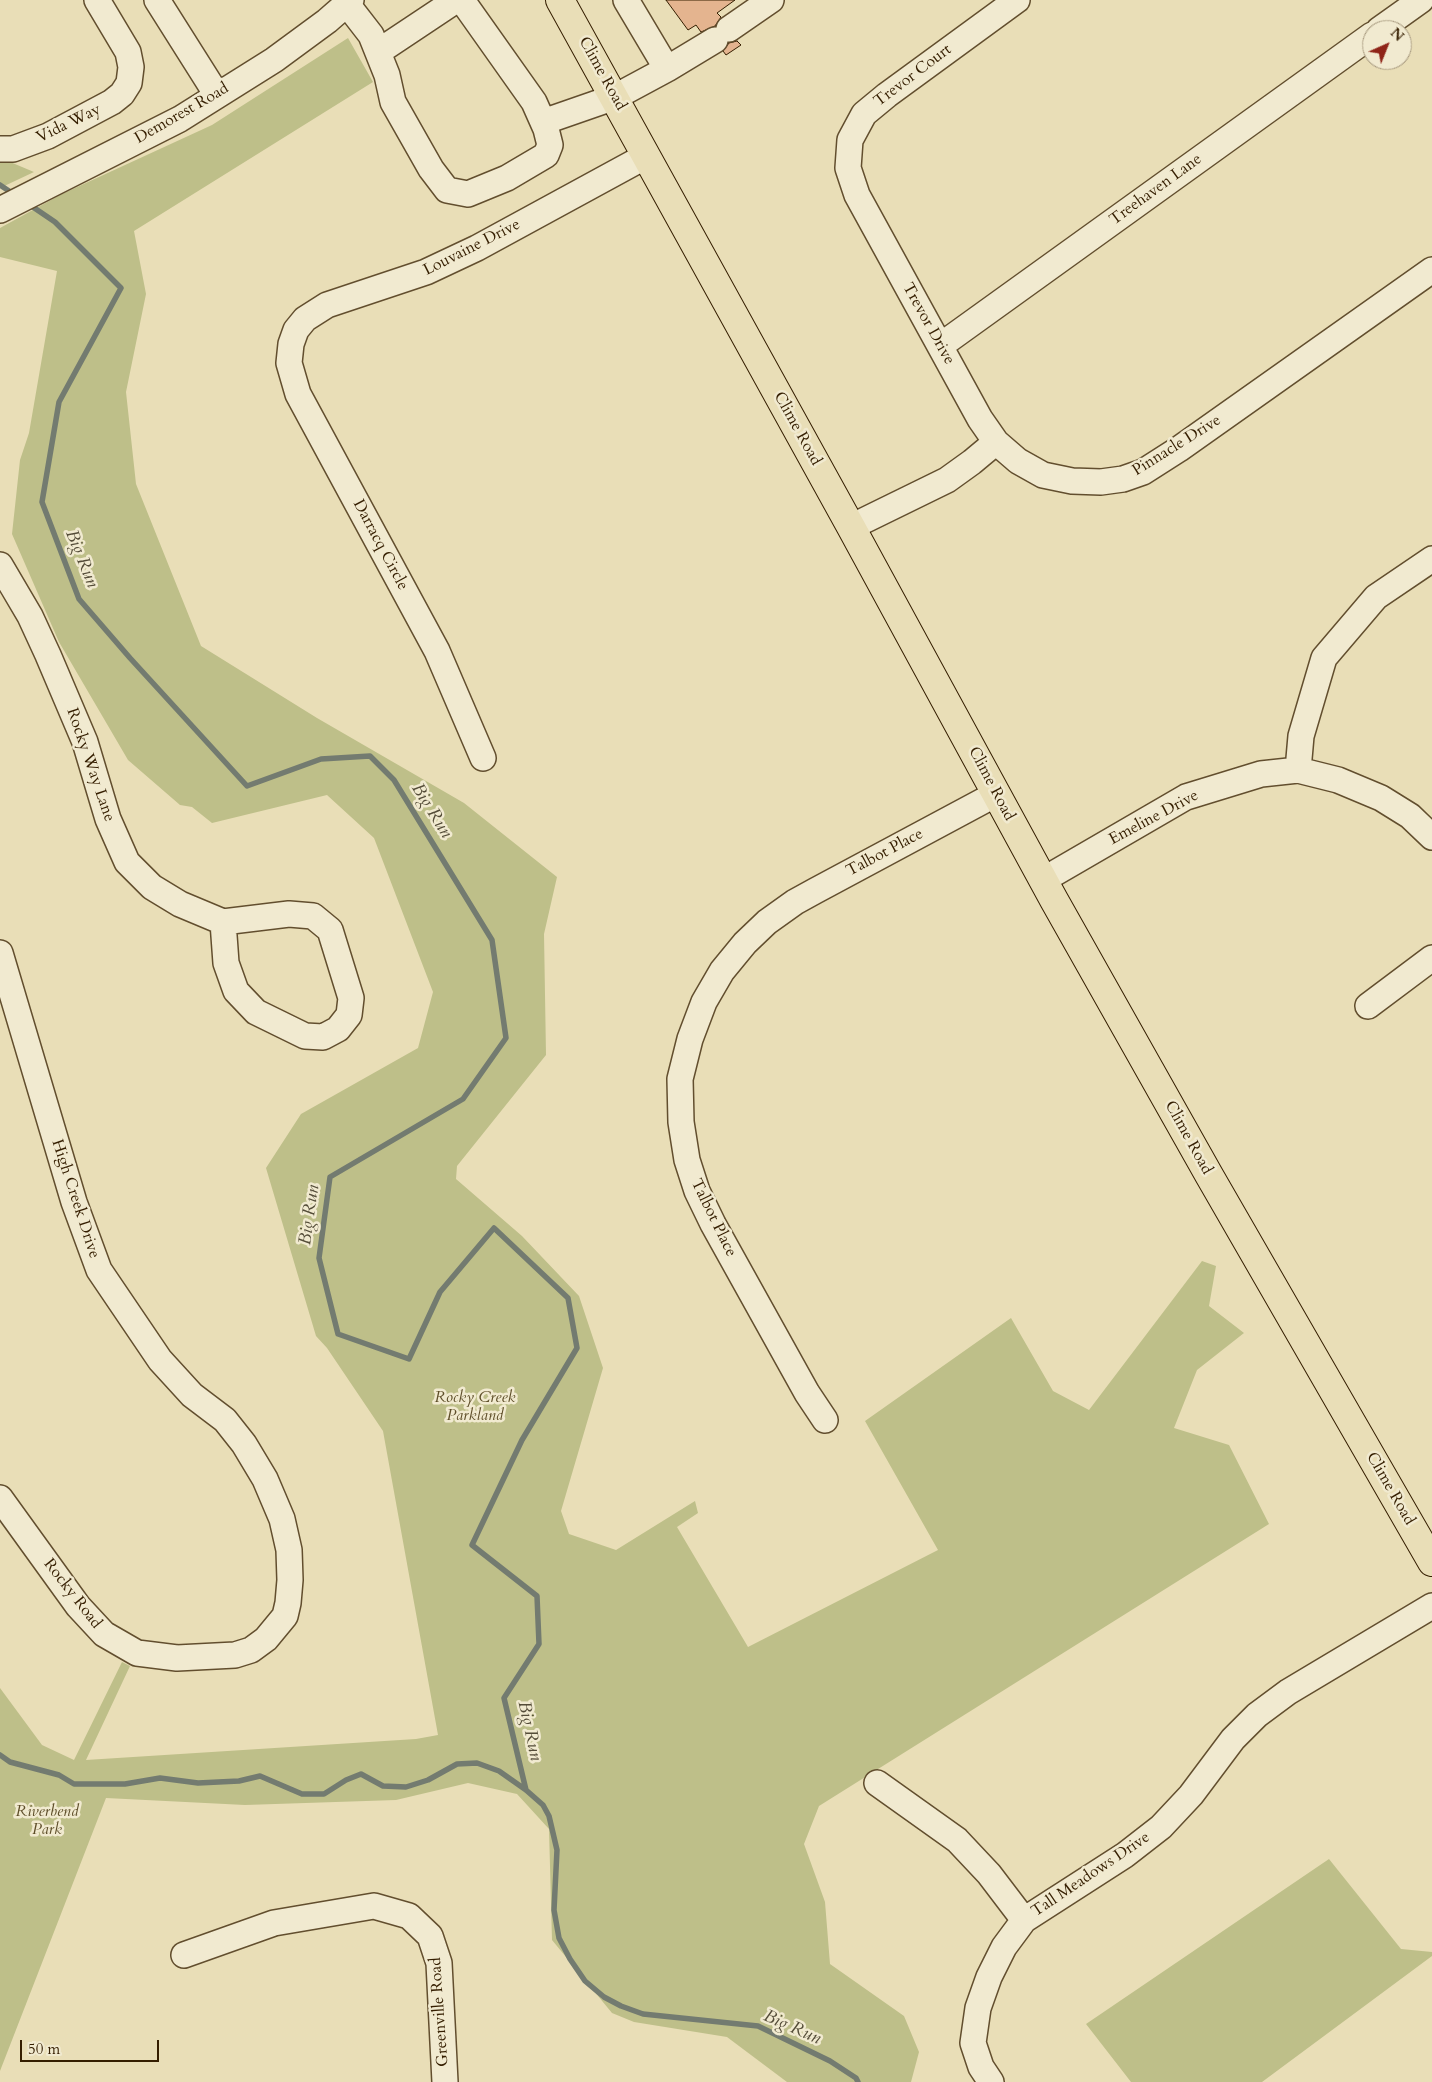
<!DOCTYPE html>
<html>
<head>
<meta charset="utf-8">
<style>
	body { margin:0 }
	#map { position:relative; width:1432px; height:2082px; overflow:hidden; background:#e9deb7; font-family:Cardo,serif }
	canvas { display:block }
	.north { position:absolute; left:1362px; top:20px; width:50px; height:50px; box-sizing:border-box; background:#f1ead0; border:1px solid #a6987d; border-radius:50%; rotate:44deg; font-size:14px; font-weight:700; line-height:20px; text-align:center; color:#351e00 }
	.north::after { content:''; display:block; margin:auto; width:18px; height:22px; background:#8f2418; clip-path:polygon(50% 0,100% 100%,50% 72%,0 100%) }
	.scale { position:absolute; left:20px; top:2040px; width:139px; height:22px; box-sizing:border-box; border:2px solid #351e00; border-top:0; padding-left:6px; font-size:15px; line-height:18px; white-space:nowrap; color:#351e00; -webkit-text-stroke:4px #f1ead0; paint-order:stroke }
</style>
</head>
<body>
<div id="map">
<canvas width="1432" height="2082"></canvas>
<div class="north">N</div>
<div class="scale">50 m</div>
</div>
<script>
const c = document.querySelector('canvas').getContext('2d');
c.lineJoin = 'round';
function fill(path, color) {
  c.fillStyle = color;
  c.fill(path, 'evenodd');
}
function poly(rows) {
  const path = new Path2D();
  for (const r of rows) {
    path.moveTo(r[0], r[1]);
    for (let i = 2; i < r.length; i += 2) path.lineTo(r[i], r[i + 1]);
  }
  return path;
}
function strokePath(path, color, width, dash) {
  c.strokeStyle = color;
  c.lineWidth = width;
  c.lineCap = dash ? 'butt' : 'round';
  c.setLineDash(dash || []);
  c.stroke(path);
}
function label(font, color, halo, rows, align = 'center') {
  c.font = font + ' Cardo,serif';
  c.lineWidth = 5;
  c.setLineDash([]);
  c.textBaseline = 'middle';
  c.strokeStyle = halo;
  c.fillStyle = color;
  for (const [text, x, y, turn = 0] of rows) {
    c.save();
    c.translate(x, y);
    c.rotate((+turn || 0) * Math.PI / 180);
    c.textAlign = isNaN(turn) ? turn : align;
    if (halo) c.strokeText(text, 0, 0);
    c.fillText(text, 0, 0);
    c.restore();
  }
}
fill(poly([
	[348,38,373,82,134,231,146,294,126,392,136,484,201,646,317,718,464,803,557,877,544,934,546,1055,457,1166,456,1179,522,1236,579,1296,603,1368,561,1511,569,1534,616,1550,695,1501,698,1513,677,1527,748,1647,938,1550,865,1421,1011,1318,1053,1391,1089,1410,1202,1261,1216,1266,1209,1306,1244,1333,1197,1370,1174,1428,1229,1445,1269,1524,819,1806,804,1844,825,1902,830,1964,904,2016,919,2052,911,2082,787,2082,727,2037,634,2022,612,2013,552,1940,549,1829,517,1794,468,1783,396,1800,245,1805,106,1798,0,2071,0,1688,42,1745,74,1760,122,1662,130,1666,86,1760,416,1739,438,1735,383,1431,327,1348,316,1336,266,1168,301,1114,418,1048,433,992,374,838,327,795,212,823,192,807,180,805,128,760,59,642,12,534,20,460,29,433,57,271,0,257,0,228,62,194,212,125],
	[0,159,3,159,34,172,0,188],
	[1329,1859,1401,1949,1432,1952,1432,1956,1262,2082,1131,2082,1086,2024]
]), '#bebf89');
strokePath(poly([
	[0,185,15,195],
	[27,203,55,222,121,288,59,402,42,502,79,599,130,658,247,786,321,759,370,756,394,780,492,940,506,1038,463,1099,330,1177,319,1258,338,1334,409,1359,440,1292,494,1228,568,1298,577,1348,522,1440,472,1545,537,1596,539,1644,504,1698,526,1790],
	[0,1755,10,1762,59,1775,74,1784,125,1784,160,1778,198,1783,239,1781,260,1776,302,1794,324,1794,346,1780,361,1774,383,1786,406,1787,428,1780,457,1764,477,1763,499,1771,526,1790,543,1805,549,1816,557,1850,554,1910,559,1938,570,1959,585,1981,604,1997,621,2006,643,2014,758,2026,830,2061,856,2078,858,2082]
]), '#737b70', 5.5);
const building = poly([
	[666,0,735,0,717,13,721,17,715,26,701,32,696,25,688,30,666,0],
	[737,41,741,45,726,55,723,51,729,43,737,41]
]);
fill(building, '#e4b48f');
strokePath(building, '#351e00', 1);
const minor = poly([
	[157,0,217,95],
	[1017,0,887,95,864,114,850,140,848,168,857,195,980,419,996,442,1018,461,1043,475,1072,481,1101,482,1123,479,1143,472,1179,449,1432,270],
	[347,4,371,35,387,75,393,102,431,169,447,190,468,194,507,178,546,155,550,145,546,129,534,102,466,6,459,0],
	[729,29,771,0],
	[1379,30,1421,0],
	[378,52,456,0],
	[667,69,715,40],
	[543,122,615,97,667,69,626,0],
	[0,149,13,149,48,136,112,102,122,94,129,83,131,67,128,52,97,0],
	[0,210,180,119,274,60,327,21,351,0],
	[940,346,1372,35],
	[851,527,947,480,972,462,996,442],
	[0,565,30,616,48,655,85,742,108,819,127,862,152,887,180,904,223,922,289,914,313,916,330,930,351,998,349,1015,338,1029,323,1037,305,1036,256,1012,236,991,226,963,223,922],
	[483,758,437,651,298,394,289,363,291,344,296,330,305,319,327,305,426,272,477,248,646,156],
	[1298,770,1301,736,1324,658,1376,597,1432,559],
	[1043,880,1186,797,1261,774,1298,770,1338,780,1381,798,1410,816,1432,837],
	[0,953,74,1202,99,1270,160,1360,192,1395,225,1420,244,1444,265,1479,282,1519,289,1550,290,1580,288,1603,285,1616,266,1639,251,1650,235,1655,177,1658,137,1653,104,1634,78,1606,0,1498],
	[1368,1006,1432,958],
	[825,1420,807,1393,713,1224,697,1191,687,1160,681,1122,680,1079,690,1039,704,1002,722,971,745,943,767,922,795,902,815,891,996,794],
	[877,1783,957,1840,989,1874,1024,1920],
	[184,1955,274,1923,374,1906,409,1916,430,1936,439,1963,445,2082],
	[991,2082,981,2067,973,2043,978,2008,989,1977,1004,1947,1024,1920,1125,1855,1161,1827,1191,1795,1233,1739,1257,1715,1288,1692,1432,1606]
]);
const major = poly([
	[560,0,851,527,1054,900,1209,1175,1432,1562]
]);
strokePath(minor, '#624e2e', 28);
strokePath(major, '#351e00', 30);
strokePath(minor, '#f1ead0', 25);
strokePath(major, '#e9deb7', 28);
label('16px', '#351e00', '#f1ead0', [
	["Clime Road",602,74,61],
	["Trevor Court",913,76,-37],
	["Demorest Road",182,114,-30],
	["Vida Way",69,124,-26],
	["Treehaven Lane",1156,190,-36],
	["Louvaine Drive",472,248,-27],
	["Trevor Drive",928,324,61],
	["Clime Road",797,429,61],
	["Pinnacle Drive",1177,446,-32],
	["Darracq Circle",380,545,62],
	["Rocky Way Lane",90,765,71],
	["Clime Road",991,784,62],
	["Emeline Drive",1154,818,-28],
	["Talbot Place",885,853,-28],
	["Clime Road",1188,1138,61],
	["High Creek Drive",75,1199,72],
	["Talbot Place",713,1218,64],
	["Clime Road",1390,1489,60],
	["Rocky Road",72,1594,52],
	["Tall Meadows Drive",1091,1875,-34],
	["Greenville Road",440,2012,-94]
]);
label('italic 16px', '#5e4e29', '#f1ead0', [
	["Rocky Creek",475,1398],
	["Parkland",475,1416],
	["Riverbend",47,1812],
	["Park",47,1830]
]);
label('italic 18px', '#544c38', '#f1ead0', [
	["Big Run",81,559,68],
	["Big Run",431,811,58],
	["Big Run",310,1215,-82],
	["Big Run",529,1731,78],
	["Big Run",792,2028,24]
]);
</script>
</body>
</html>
